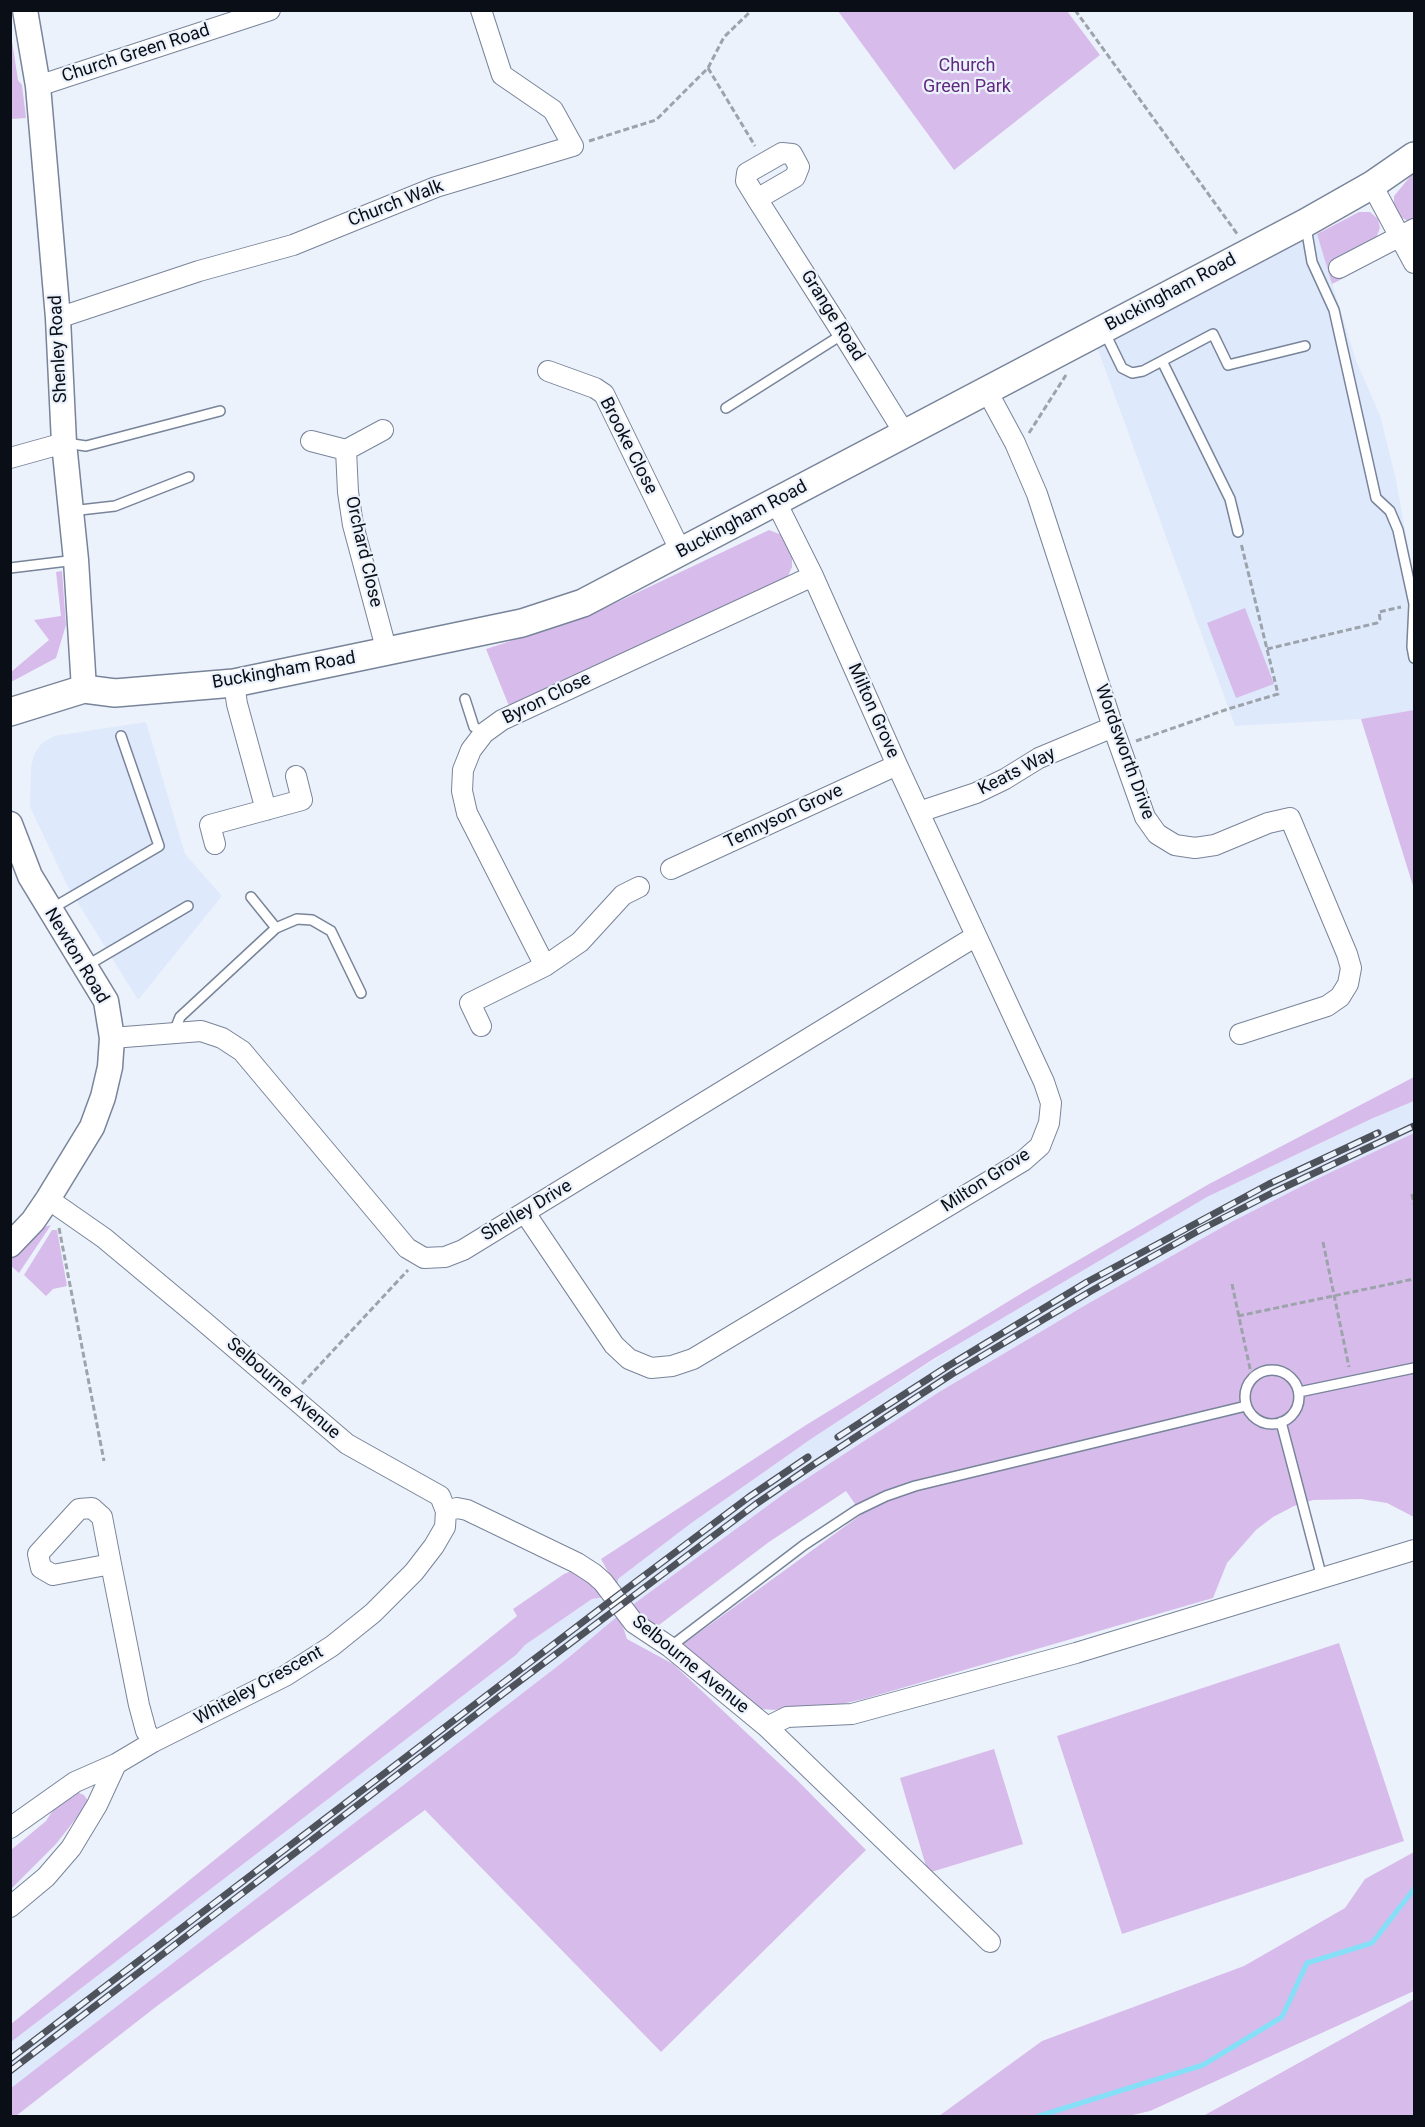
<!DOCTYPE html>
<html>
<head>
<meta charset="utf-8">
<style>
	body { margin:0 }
	#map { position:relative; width:1425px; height:2127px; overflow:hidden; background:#ecf2fb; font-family:Roboto,sans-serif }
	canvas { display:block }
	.frame { position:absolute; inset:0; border:12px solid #0a0e16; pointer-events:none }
</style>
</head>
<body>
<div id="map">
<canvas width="1425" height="2127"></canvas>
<div class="frame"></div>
</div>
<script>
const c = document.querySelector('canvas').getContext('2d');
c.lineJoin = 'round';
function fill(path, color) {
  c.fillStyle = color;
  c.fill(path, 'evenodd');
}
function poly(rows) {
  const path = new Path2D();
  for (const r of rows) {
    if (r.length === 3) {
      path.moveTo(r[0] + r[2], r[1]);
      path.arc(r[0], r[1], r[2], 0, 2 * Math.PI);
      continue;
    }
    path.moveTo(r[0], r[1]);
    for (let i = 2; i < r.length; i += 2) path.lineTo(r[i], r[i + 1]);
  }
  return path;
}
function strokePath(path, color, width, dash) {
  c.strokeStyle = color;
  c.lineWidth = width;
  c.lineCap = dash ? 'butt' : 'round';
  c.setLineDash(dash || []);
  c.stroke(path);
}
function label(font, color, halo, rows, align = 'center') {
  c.font = font + ' Roboto,sans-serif';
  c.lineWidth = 4.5;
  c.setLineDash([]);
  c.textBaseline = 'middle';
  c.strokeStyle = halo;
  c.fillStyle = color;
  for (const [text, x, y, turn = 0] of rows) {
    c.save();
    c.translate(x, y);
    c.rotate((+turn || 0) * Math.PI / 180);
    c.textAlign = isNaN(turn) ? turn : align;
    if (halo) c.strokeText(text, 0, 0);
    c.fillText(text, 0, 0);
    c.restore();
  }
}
fill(poly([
	[1317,234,1356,361,1380,415,1396,480,1414,580,1414,710,1361,719,1235,726,1097,347],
	[146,722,185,854,222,896,138,1000,68,887,30,807,31,768,34,754,42,743,54,736],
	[1414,1101,1414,1133,1308,1183,1233,1221,1089,1303,939,1392,789,1490,631,1606,617,1588,618,1579,690,1524,811,1439,996,1320,1207,1197,1371,1119],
	[605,1597,619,1615,604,1630,11,2088,11,2042,516,1655,525,1645,592,1599]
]), '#dfe9fc');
fill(poly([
	[838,11,1067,11,1100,55,954,170],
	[10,28,18,80,22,85,26,118,11,119],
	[1414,172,1414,220,1406,220,1397,215,1394,205,1394,196],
	[1359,212,1370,212,1378,219,1380,228,1376,238,1335,264,1342,279,1332,284,1317,234],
	[769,530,782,535,792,556,792,567,787,578,509,706,486,649,588,616],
	[62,571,66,625,56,658,11,682,11,672,49,640,34,620,61,616,56,572],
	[1245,608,1274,684,1236,698,1207,623],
	[1414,710,1414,889,1361,719],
	[1414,1077,1414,1101,1371,1119,1207,1197,935,1358,811,1439,690,1524,618,1579,617,1588,601,1559,806,1425,1027,1290,1209,1184],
	[1414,1133,1414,1517,1387,1503,1361,1499,1313,1500,1294,1506,1273,1517,1256,1530,1227,1563,1213,1598,864,1699,837,1705,802,1706,774,1710,761,1709,682,1645,862,1514,846,1491,769,1542,659,1625,648,1624,631,1606,789,1490,939,1392,1089,1303,1233,1221,1308,1183],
	[51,1225,19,1273,11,1266,10,1257,41,1228],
	[52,1230,57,1230,67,1286,53,1289,46,1296,24,1275],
	[574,1570,605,1597,592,1599,525,1645,516,1655,11,2042,11,2024,517,1616,513,1609,564,1574],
	[619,1615,627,1639,673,1664,797,1780,866,1850,661,2052,425,1810,157,2006,16,2116,11,2116,11,2088,568,1658],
	[1339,1643,1404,1841,1122,1934,1057,1736],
	[994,1749,1023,1844,928,1873,900,1778],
	[77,1792,84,1795,89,1802,56,1844,11,1889,11,1850,46,1821,57,1804],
	[1414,1852,1414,1991,1150,2111,1128,2116,939,2116,1042,2041,1244,1966,1345,1908,1365,1879],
	[1414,1999,1414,2116,1203,2116]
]), '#d7bceb');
strokePath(poly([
	[1039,2116,1203,2065,1282,2017,1307,1963,1372,1943,1414,1889]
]), '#84dff7', 5);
const service = poly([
	[1306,227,1312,262,1334,310,1376,498,1390,511,1398,530,1414,604,1412,647,1414,658],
	[1104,331,1122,368,1132,373,1143,371,1162,361,1230,499,1238,532],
	[1162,361,1213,334,1228,365,1305,346],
	[726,408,843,334],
	[66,443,86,446,220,411],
	[71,511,115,506,189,477],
	[10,568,76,560],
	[465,699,474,727,484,733],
	[251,897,276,928],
	[51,909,159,846,121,736],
	[86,966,188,906],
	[174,1032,180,1017,276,928,297,919,312,920,331,931,361,993],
	[1272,1397,27],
	[1299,1392,1414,1368],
	[1281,1422,1322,1578],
	[670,1647,804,1545,857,1510,886,1496,915,1486,1246,1406]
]);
const minor = poly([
	[38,86,270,10],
	[1372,185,1414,263],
	[757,199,795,177,799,167,792,154,782,153,747,173,746,181,757,199,843,334,905,434],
	[1339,268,1414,229],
	[58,318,199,271,293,245,436,187,573,146,553,110,502,75,481,10],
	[548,371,595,388,604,394,681,552],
	[987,391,1015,443,1037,494,1113,727,1145,817,1157,834,1175,845,1195,848,1215,845,1268,823,1290,818,1347,954,1351,968,1348,984,1340,997,1327,1006,1240,1034],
	[311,441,346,450,383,430],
	[346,450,348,492,353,525,387,652],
	[10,458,64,443],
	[234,683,237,704,266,810],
	[919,812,976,793,1005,779,1039,758,1113,727],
	[215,844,210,825,302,800,296,776],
	[671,869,897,765],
	[545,966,467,813,462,791,463,770,471,750,484,733,502,720,813,576],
	[481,1026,470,1003,545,966,580,942,623,895,639,887],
	[112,1038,201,1031,222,1038,242,1051,407,1248,424,1258,445,1257,463,1250,976,936],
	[525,1213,614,1345,629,1359,651,1368,672,1366,693,1359,1023,1161,1040,1146,1049,1123,1051,1103,1044,1082,897,765,813,576,776,502],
	[446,1511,457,1508,467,1510,577,1563,594,1574,603,1582,634,1623,670,1647,767,1727,990,1942],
	[111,1564,53,1575,41,1568,38,1554,79,1509,92,1508,102,1517,111,1564,139,1705,146,1731,153,1742],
	[767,1727,787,1717,852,1714,1076,1653,1414,1550],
	[10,1828,75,1782,116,1764,153,1742,285,1676,332,1646,373,1613,414,1572,434,1546,445,1527,446,1511,440,1496,347,1444,201,1319,104,1238,48,1199],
	[10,1907,46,1877,71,1848,97,1805,116,1764]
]);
const tertiary = poly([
	[25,10,38,86,58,318,64,443,76,560,84,689],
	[10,824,30,876,106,1001,112,1038,110,1067,103,1097,92,1127,48,1199,33,1221,10,1245]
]);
const secondary = poly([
	[10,712,84,689,115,693,234,683,522,623,583,603,1305,223,1372,185,1414,156]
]);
strokePath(service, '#78849a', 12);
strokePath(minor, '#78849a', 22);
strokePath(tertiary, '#78849a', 27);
strokePath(secondary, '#78849a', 30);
strokePath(poly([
	[1075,10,1238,235],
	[708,68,755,146],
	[589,141,656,120,708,68,724,37,752,10],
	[1029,433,1066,375],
	[1267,649,1377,623,1380,619,1379,612,1401,607],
	[1136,741,1228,709,1278,694,1241,543],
	[1412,1194,1414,1204],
	[59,1228,104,1461],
	[1323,1242,1349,1367],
	[1232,1284,1252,1378],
	[1238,1316,1414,1279],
	[302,1384,408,1270]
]), '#9da3ab', 3, [6, 3]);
strokePath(service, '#fff', 9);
strokePath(minor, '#fff', 20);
strokePath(tertiary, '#fff', 24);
strokePath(secondary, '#fff', 27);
const rail = poly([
	[838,1437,948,1366,1087,1282,1269,1184,1378,1133],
	[10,2059,609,1602,749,1497,808,1457],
	[10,2071,504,1693,756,1504,816,1463,952,1374,1091,1291,1200,1230,1272,1193,1414,1126]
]);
strokePath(rail, '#4e525b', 7);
strokePath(rail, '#ecf2fb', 4.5, [14]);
label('18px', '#0a0e16', '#ecf2fb', [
	["Church Green Road",136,54,-18],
	["Church Walk",396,204,-21],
	["Buckingham Road",1171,293,-28],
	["Grange Road",832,316,58],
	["Shenley Road",59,349,-93],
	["Brooke Close",628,446,63],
	["Buckingham Road",742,520,-28],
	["Orchard Close",363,552,77],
	["Buckingham Road",284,671,-10],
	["Byron Close",547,699,-26],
	["Milton Grove",873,711,66],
	["Wordsworth Drive",1124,752,70],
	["Keats Way",1017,772,-27],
	["Tennyson Grove",784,817,-25],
	["Newton Road",76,956,59],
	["Milton Grove",986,1181,-33],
	["Shelley Drive",527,1211,-31],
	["Selbourne Avenue",283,1389,41],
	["Selbourne Avenue",690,1665,39],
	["Whiteley Crescent",259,1686,-29]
]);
label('18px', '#612981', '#ecf2fb', [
	["Church",967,66],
	["Green Park",967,87]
]);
</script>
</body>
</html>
